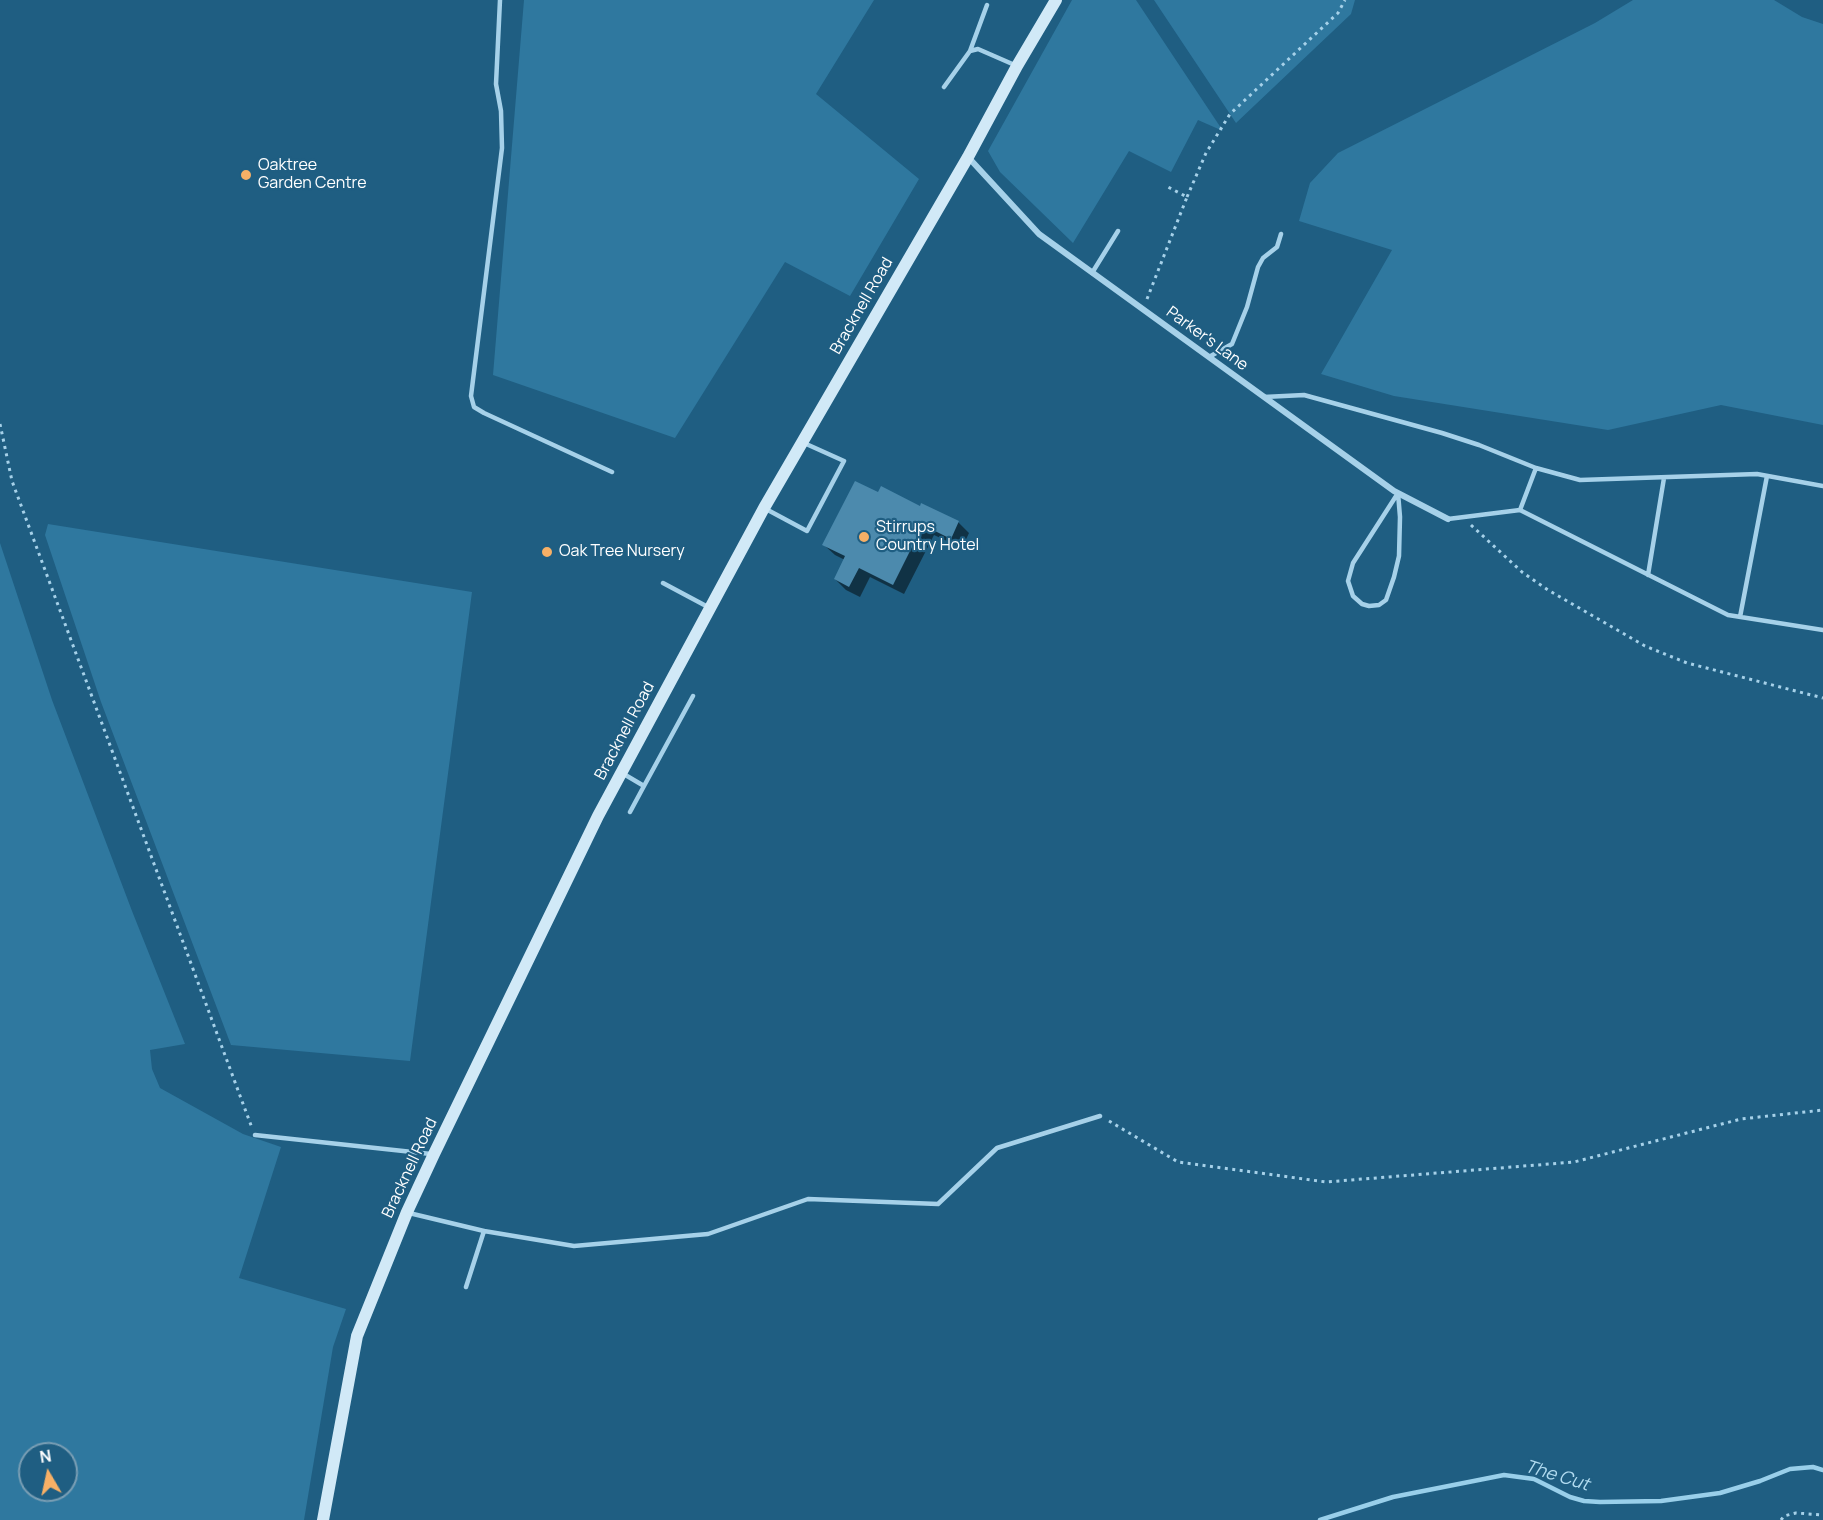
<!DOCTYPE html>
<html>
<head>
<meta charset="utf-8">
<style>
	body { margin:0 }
	#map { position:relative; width:1823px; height:1520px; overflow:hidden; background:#1f5e82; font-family:Manrope,sans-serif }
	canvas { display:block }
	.north { position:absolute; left:18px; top:1442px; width:60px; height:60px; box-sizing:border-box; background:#1f5e82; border:2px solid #799eb4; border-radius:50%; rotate:351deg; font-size:16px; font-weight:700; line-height:24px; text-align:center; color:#fff }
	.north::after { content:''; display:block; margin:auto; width:21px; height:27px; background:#f7b066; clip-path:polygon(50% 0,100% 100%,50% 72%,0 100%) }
</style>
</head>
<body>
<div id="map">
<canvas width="1823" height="1520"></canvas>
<div class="north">N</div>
</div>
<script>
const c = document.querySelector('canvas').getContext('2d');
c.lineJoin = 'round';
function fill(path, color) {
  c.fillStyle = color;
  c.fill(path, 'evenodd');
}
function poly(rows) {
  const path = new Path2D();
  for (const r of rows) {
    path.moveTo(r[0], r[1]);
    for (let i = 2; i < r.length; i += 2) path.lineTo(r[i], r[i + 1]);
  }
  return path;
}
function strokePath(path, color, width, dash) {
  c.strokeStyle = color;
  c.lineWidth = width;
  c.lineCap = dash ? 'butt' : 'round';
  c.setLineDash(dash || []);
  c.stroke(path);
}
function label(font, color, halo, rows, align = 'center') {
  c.font = font + ' Manrope,sans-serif';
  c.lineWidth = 4.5;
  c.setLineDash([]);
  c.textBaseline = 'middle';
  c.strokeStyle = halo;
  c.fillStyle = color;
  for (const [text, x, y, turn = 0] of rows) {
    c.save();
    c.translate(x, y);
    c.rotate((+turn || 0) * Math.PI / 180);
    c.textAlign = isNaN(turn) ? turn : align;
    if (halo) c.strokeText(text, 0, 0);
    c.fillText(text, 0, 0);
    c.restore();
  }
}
fill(poly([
	[524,0,874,0,816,94,919,179,850,296,785,262,675,438,493,375],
	[1072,0,1136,0,1223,131,1198,120,1171,172,1129,151,1073,243,1000,172,988,151],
	[1154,0,1355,0,1351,14,1236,123],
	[1633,0,1774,0,1802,17,1823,24,1823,425,1721,405,1608,430,1394,396,1321,374,1392,250,1299,221,1310,183,1338,153,1595,23],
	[48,524,472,592,410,1061,231,1045,101,702,45,535],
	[0,543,52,700,132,911,185,1044,150,1050,152,1069,160,1088,243,1134,281,1147,239,1278,346,1309,333,1347,304,1520,0,1520],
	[30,1454,66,1454,66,1490,30,1490]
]), '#2f789f');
fill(poly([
	[878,494,958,522,969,533,962,548,934,535,904,594,870,577,860,597,846,590,835,579,845,560,835,555,824,545]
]), '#0007');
strokePath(poly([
	[1320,1520,1393,1497,1504,1475,1534,1479,1570,1497,1584,1501,1600,1502,1661,1501,1720,1493,1760,1481,1790,1469,1813,1467,1823,1470]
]), '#99cfea', 4.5);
fill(poly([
	[855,481,878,492,881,486,920,506,921,503,959,521,951,539,923,525,893,585,859,568,849,587,834,579,845,556,822,545]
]), '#4c8aad');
strokePath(poly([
	[1187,197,1206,153,1230,114,1338,13,1345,0],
	[1147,299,1187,197,1168,187],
	[0,424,12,481,252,1128],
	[1471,525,1522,572,1548,590,1645,646,1687,663,1823,698],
	[1109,1121,1178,1162,1326,1182,1574,1162,1741,1119,1823,1110],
	[1781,1520,1784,1516,1796,1513,1823,1515]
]), '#a6d1e9', 3, [3, 4.5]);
strokePath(poly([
	[500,0,496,84,501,111,502,148,471,396,474,407,484,413,612,472],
	[970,51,987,5],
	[944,87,970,51,978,49,1017,66],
	[1092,273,1118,231],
	[1209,357,1232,344,1247,307,1258,267,1263,258,1277,247,1281,234],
	[1264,397,1304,395,1442,433,1479,445,1536,468],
	[1398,493,1400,517,1399,556,1394,577,1386,600,1379,605,1369,606,1362,604,1353,596,1348,581,1353,563,1398,493],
	[764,508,807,531,844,461,804,443],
	[1520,510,1536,468,1580,480,1757,474,1823,486],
	[1448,519,1520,510,1728,615,1823,630],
	[1648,575,1664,478],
	[663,583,708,607],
	[1740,617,1767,476],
	[622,773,644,786,693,696],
	[630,812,644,786],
	[255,1135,431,1154],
	[409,1213,484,1231,574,1246,708,1234,808,1199,938,1204,997,1148,1100,1116],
	[466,1287,484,1231]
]), '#a6d1e9', 4.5);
strokePath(poly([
	[968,157,1039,234,1394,491,1448,519]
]), '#a6d1e9', 6);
strokePath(poly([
	[323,1520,357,1336,407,1212,434,1154,598,816,764,508,968,157,1017,66,1056,0]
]), '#d1e9f7', 12);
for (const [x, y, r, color] of [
	[246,175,6,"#f7b066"],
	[864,537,6,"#f7b066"],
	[547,552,6,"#f7b066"]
]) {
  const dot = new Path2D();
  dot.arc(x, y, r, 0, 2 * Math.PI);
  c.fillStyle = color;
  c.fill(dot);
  strokePath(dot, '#1f5e82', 2);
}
label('16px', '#fff', '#1f5e82', [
	["Oaktree",258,166],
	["Garden Centre",258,184],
	["Stirrups",876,528],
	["Country Hotel",876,546],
	["Oak Tree Nursery",559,552]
], 'left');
label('16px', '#fff', '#1f5e82', [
	["Bracknell Road",862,306,-60],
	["Parker's Lane",1207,339,36],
	["Bracknell Road",625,731,-62],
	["Bracknell Road",410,1168,-65]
]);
label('italic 18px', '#b1dbf0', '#1f5e82', [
	["The Cut",1557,1476,17]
]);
</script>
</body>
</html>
